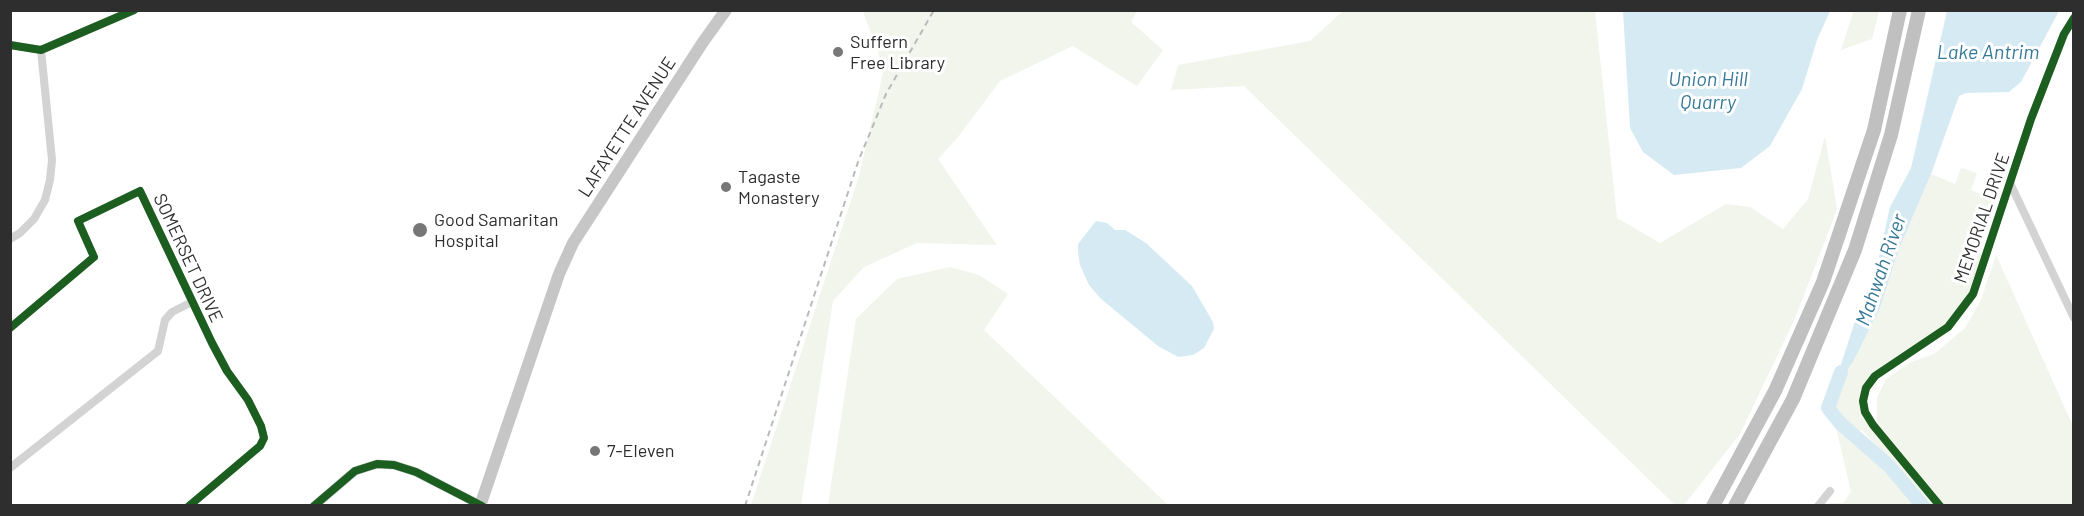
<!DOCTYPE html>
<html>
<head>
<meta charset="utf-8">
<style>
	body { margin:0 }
	#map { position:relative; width:2084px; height:516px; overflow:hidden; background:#fff; font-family:Barlow,sans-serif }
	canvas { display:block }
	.frame { position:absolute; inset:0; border:12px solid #2e2e2e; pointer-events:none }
</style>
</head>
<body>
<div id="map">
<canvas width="2084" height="516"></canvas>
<div class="frame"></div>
</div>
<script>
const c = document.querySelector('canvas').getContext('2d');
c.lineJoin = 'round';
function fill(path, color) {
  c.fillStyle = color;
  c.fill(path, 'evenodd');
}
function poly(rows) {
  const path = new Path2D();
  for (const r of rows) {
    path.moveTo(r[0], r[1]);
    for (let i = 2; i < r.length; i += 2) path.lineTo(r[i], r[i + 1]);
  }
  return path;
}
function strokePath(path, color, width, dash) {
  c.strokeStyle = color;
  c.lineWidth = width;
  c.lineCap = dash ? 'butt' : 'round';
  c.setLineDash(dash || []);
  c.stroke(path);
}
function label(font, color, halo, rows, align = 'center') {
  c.font = font + ' Barlow,sans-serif';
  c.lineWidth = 6;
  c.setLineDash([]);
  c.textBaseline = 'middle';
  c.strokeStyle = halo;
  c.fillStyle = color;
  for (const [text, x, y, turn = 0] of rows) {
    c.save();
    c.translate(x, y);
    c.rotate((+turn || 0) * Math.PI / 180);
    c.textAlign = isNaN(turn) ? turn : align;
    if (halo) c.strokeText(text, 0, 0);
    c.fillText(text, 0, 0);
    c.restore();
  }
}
fill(poly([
	[1854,10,1879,11,1872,39,1841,50],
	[863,11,1137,11,1131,22,1163,50,1137,86,1073,46,1000,81,958,137,938,159,997,245,917,243,864,267,833,301,801,505,751,505,859,176,884,69],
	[1343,11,1595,11,1617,218,1660,243,1726,204,1750,207,1783,229,1808,199,1825,136,1837,209,1796,316,1740,434,1684,505,1675,505,1244,86,1171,90,1178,65,1310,41],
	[1961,168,1977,173,1971,190,1995,200,1976,252,1987,257,1962,312,1875,376,1863,401,1873,425,1877,422,1877,398,1886,379,1911,362,1934,354,1965,328,1981,300,1996,255,2073,426,2073,505,1931,505,1862,430,1852,434,1828,408,1833,389,1853,362,1880,308,1899,249,1931,174,1955,184],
	[950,267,979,275,1008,294,984,330,1168,505,828,505,856,319,897,279],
	[1836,427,1858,444,1916,505,1827,505,1829,503,1843,503,1851,492]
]), '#f1f5eb');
fill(poly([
	[1623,11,1623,10,1830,11,1817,40,1802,89,1770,146,1741,168,1674,175,1643,152,1630,128],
	[1947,11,2059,11,2021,82,2009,92,1966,93,1959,96,1931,174,1899,249,1880,308,1853,362,1833,389,1856,318,1871,294,1890,207,1911,168],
	[1096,221,1107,223,1115,230,1125,230,1146,243,1192,286,1213,322,1214,329,1204,348,1193,355,1178,357,1158,346,1100,298,1089,285,1080,265,1078,252,1078,244]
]), '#d6eaf3');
strokePath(poly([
	[1841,372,1828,408,1840,423,1889,466,1923,506]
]), '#d6eaf3', 14);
strokePath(poly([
	[10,45,41,50,134,10],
	[2010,183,2074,318],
	[10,239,20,233,34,219,45,200,50,180,52,160,41,50],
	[10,328,94,257,78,221,140,191,212,343,227,371,248,400,261,426,264,438,260,446,189,506],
	[10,468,158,351,165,320,172,312,192,302],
	[1818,506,1830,491],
	[1940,506,1873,425,1865,412,1863,401,1866,388,1875,376,1948,327,1973,294,2031,119,2064,34,2074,18]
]), '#d3d3d3', 8);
strokePath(poly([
	[314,506,355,471,377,464,394,465,416,472,482,506]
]), '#d3d3d3', 9);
strokePath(poly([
	[480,506,559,274,573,243,703,42,726,10]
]), '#c6c6c6', 12);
strokePath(poly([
	[1713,506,1775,391,1823,282,1874,130,1900,10],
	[1735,506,1793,399,1855,250,1891,135,1919,10]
]), '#c0c0c0', 14);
strokePath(poly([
	[745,506,858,162,886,94,934,10]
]), '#bababa', 2, [6, 4.5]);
strokePath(poly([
	[10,45,41,50,134,10],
	[10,328,94,257,78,221,140,191,212,343,227,371,248,400,261,426,264,438,260,446,189,506],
	[314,506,355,471,377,464,394,465,416,472,482,506],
	[1940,506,1873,425,1865,412,1863,401,1866,388,1875,376,1948,327,1973,294,2031,119,2064,34,2074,18]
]), '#1b5e20', 8);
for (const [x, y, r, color] of [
	[838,52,6,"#777"],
	[726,187,6,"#777"],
	[420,230,8,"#777"],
	[595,451,6,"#777"]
]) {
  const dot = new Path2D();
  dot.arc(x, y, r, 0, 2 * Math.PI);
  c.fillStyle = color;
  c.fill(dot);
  strokePath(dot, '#fff', 2);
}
label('18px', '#2e2e2e', '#fff', [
	["Suffern",850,42],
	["Free Library",850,63],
	["Tagaste",738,177],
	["Monastery",738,198],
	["Good Samaritan",434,220],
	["Hospital",434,241],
	["7-Eleven",607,451]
], 'left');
label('18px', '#2e2e2e', '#fff', [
	["LAFAYETTE AVENUE",627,127,-57],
	["MEMORIAL DRIVE",1982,218,-71],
	["SOMERSET DRIVE",188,258,65]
]);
label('italic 20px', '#357897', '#fff', [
	["Lake Antrim",1988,52],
	["Union Hill",1708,79],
	["Quarry",1708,102],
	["Mahwah River",1881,270,-71]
]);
</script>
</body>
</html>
